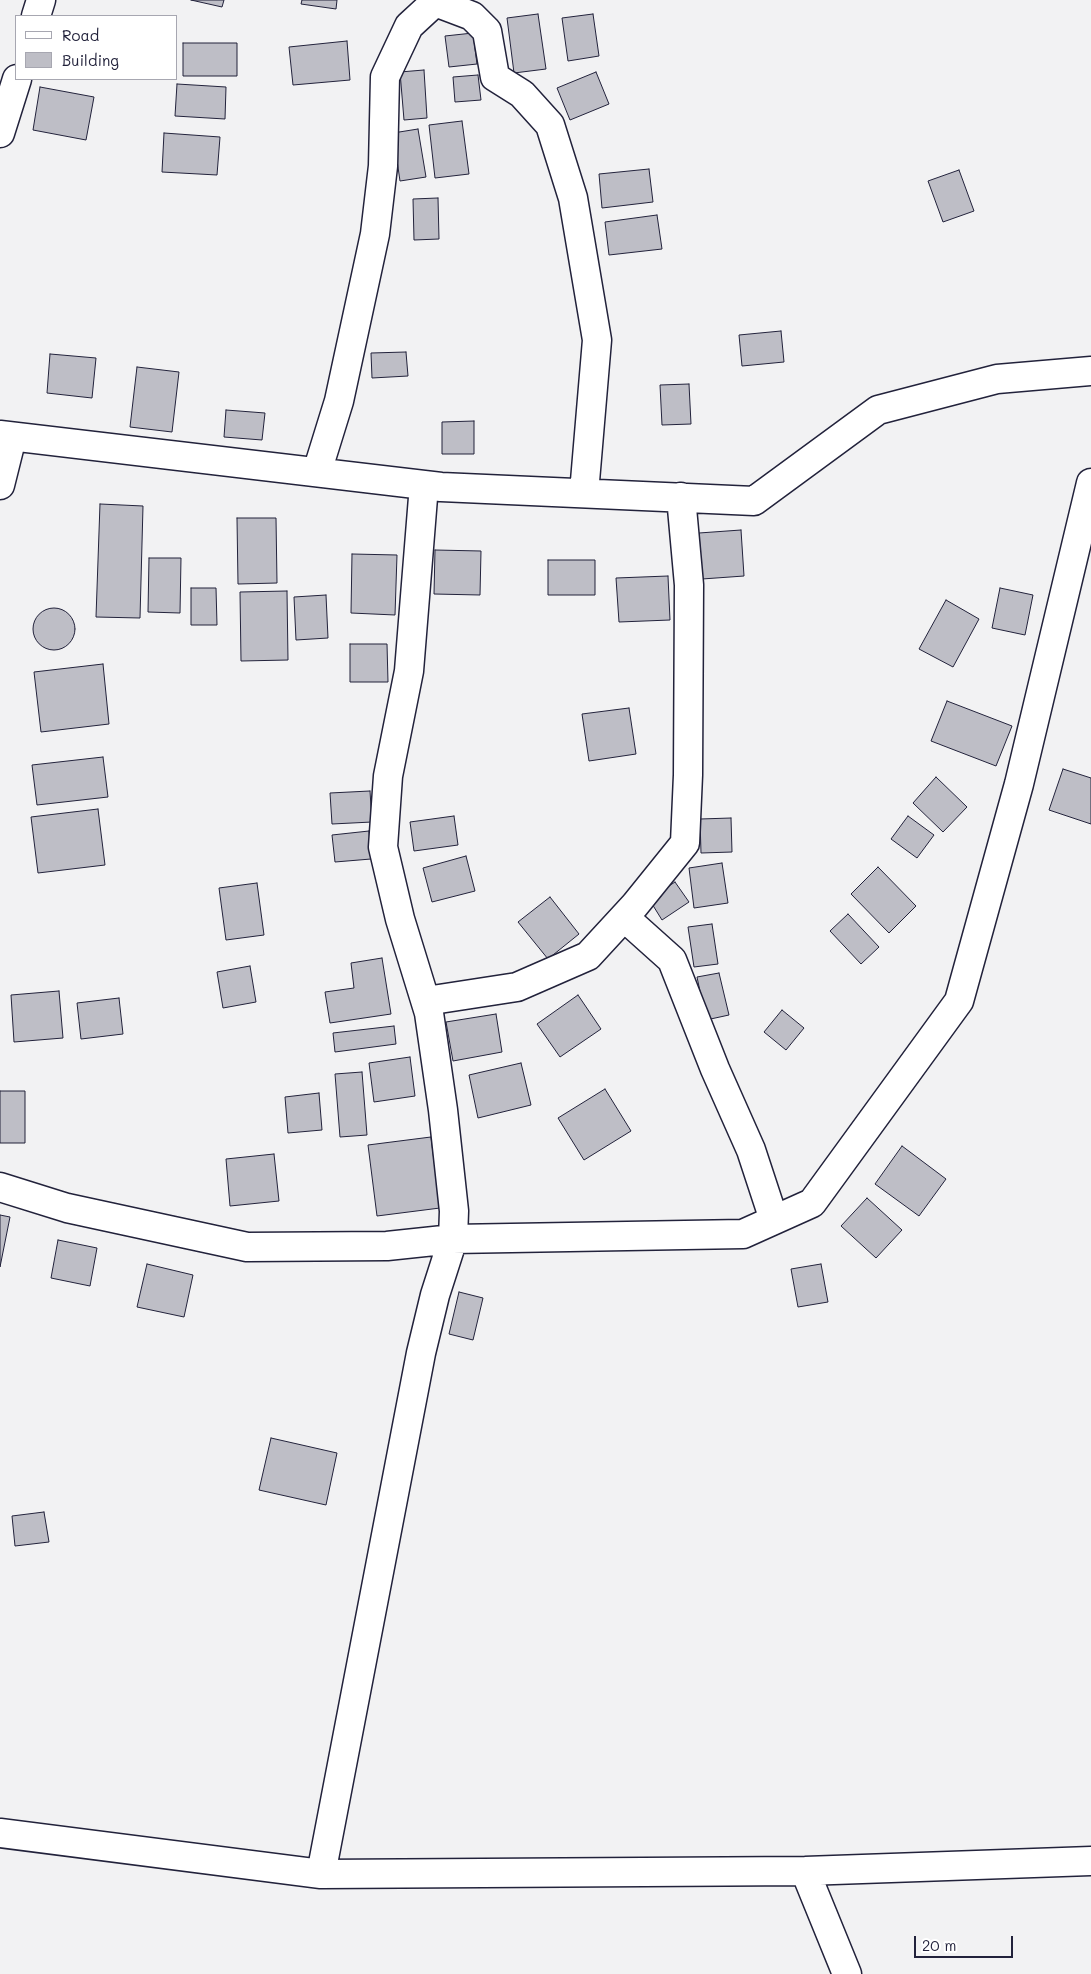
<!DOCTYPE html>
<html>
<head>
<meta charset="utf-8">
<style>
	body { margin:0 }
	#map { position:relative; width:1091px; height:1974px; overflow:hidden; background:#f2f2f3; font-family:Mali,sans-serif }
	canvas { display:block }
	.legend { position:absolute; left:15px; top:15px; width:162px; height:65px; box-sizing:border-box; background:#fff; border:1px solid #a7a7b1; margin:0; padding:6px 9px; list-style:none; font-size:15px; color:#22223b }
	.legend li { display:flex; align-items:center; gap:10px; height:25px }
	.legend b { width:25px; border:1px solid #a7a7b1 }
	.scale { position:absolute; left:914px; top:1936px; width:99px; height:22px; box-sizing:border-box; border:2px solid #22223b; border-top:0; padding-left:6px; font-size:15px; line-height:18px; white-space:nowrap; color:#22223b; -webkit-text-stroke:4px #fff; paint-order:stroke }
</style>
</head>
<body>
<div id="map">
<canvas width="1091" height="1974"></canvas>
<ul class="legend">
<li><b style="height:6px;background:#fff"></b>Road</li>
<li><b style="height:14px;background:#bebec6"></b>Building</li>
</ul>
<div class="scale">20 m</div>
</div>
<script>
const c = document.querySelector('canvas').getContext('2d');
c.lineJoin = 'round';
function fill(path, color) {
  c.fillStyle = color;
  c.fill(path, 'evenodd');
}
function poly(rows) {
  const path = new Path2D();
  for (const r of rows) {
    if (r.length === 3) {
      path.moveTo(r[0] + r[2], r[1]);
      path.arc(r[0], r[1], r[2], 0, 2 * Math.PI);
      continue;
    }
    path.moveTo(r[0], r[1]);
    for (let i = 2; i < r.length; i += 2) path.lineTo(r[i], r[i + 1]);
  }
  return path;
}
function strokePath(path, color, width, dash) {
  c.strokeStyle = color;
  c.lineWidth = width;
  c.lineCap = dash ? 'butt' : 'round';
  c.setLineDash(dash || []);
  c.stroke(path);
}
const building = poly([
	[191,0,224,0,222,7,191,0],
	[302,0,337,0,336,9,301,4,302,0],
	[538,14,546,69,514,73,507,18,538,14],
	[593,14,599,56,568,61,562,18,593,14],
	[473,33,477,64,449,67,445,36,473,33],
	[347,41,350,80,293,85,289,47,347,41],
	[183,43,237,43,237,76,183,76,183,43],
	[424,70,427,118,404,120,400,72,424,70],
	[596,72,609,104,570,120,557,88,596,72],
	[478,75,481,100,455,102,453,77,478,75],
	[177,84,226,87,225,119,175,116,177,84],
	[40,87,94,97,86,140,33,130,40,87],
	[462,121,469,174,435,178,429,125,462,121],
	[418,129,426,177,400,181,393,133,418,129],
	[164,133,220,137,217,175,162,172,164,133],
	[649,169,653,202,602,208,599,174,649,169],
	[959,170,974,211,943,222,928,181,959,170],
	[438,198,439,239,414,240,413,199,438,198],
	[657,215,662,249,609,255,605,222,657,215],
	[781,331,784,362,742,366,739,335,781,331],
	[406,352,408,376,372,378,371,353,406,352],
	[50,354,96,358,92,398,47,393,50,354],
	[137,367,179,372,172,432,130,427,137,367],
	[689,384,691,424,662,425,660,385,689,384],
	[226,410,265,413,262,440,224,437,226,410],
	[474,421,474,454,442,454,442,422,474,421],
	[100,504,143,506,140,618,96,617,100,504],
	[237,518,276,518,277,583,238,584,237,518],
	[741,530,744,576,702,579,699,533,741,530],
	[435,550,481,551,480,595,434,594,435,550],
	[352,554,397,555,395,615,351,613,352,554],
	[149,558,181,558,180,613,148,612,149,558],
	[548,560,595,560,595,595,548,595,548,560],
	[668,576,670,620,619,622,616,578,668,576],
	[191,588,216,588,217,625,191,625,191,588],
	[1000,588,1033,595,1025,635,992,628,1000,588],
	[287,591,288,660,241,661,240,592,287,591],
	[326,595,328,638,296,640,294,597,326,595],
	[946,600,979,619,953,667,919,649,946,600],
	[54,629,21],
	[350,644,387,644,388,682,350,682,350,644],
	[103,664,109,724,41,732,34,672,103,664],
	[947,701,1012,726,996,766,931,741,947,701],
	[629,708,636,754,589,761,582,714,629,708],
	[103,757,108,797,37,805,32,765,103,757],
	[1063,769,1091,778,1091,824,1049,810,1063,769],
	[936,777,967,807,943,832,913,803,936,777],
	[370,791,372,822,332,824,330,793,370,791],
	[98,809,105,865,38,873,31,817,98,809],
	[454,816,458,845,414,851,410,822,454,816],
	[908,816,934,835,917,858,891,839,908,816],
	[731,818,732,852,701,853,700,819,731,818],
	[369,831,371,859,335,862,332,835,369,831],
	[466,856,475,891,432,902,423,868,466,856],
	[722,863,728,903,694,908,689,868,722,863],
	[878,867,916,906,889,933,851,894,878,867],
	[675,882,689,902,662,920,649,899,675,882],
	[257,883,264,935,226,940,219,888,257,883],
	[550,897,579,934,548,959,518,922,550,897],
	[848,914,879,947,861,964,830,931,848,914],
	[712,924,718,964,694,967,688,927,712,924],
	[382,958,391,1014,330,1023,325,992,354,988,351,963,382,958],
	[250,966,256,1002,223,1008,217,972,250,966],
	[719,973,729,1015,706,1020,697,977,719,973],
	[59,991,63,1038,14,1042,11,995,59,991],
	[578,995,601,1029,560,1057,537,1024,578,995],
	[119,998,123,1034,81,1039,77,1003,119,998],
	[782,1010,804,1028,786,1050,764,1032,782,1010],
	[496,1014,502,1052,453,1061,446,1022,496,1014],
	[394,1026,396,1044,335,1052,333,1033,394,1026],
	[410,1057,415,1096,374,1102,369,1063,410,1057],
	[521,1063,531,1105,478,1118,469,1075,521,1063],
	[362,1072,367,1135,340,1137,335,1074,362,1072],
	[605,1089,631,1131,584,1160,558,1118,605,1089],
	[0,1091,25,1091,25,1143,0,1143,0,1091],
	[319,1093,322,1130,288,1133,285,1097,319,1093],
	[431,1137,440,1208,377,1216,368,1145,431,1137],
	[902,1146,946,1179,919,1216,875,1184,902,1146],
	[274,1154,279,1201,230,1206,226,1159,274,1154],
	[867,1198,902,1230,876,1258,841,1226,867,1198],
	[0,1215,10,1217,0,1267,0,1215],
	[58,1240,97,1248,90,1286,51,1278,58,1240],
	[147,1264,193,1275,184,1317,137,1307,147,1264],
	[821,1264,828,1302,798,1307,791,1269,821,1264],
	[459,1292,483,1298,473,1340,449,1334,459,1292],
	[271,1438,337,1453,326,1505,259,1490,271,1438],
	[44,1512,49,1542,15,1546,12,1516,44,1512]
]);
fill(building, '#bebec6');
strokePath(building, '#22223b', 1);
const minor = poly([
	[36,16,41,0],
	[0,133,17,79],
	[0,435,441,487,754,501,878,410,997,379,1091,371],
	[317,472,339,401,375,234,383,166,385,77,409,26,435,2,472,16,487,31,495,77,522,94,550,125,573,198,597,340,584,493],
	[0,485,12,437],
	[624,917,672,960,715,1069,751,1150,774,1220],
	[426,1001,517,987,588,956,635,905,685,843,688,775,689,585,681,497],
	[0,1187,67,1208,247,1247,387,1246,453,1239,454,1211,443,1110,429,1013,400,919,383,847,388,776,409,671,424,485],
	[0,1833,321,1874,805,1871,1091,1861],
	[805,1871,847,1974],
	[321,1874,421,1353,435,1295,453,1239,743,1234,812,1203,959,1001,1019,784,1091,483]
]);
strokePath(minor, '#22223b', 31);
strokePath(minor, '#fff', 28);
</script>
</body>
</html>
